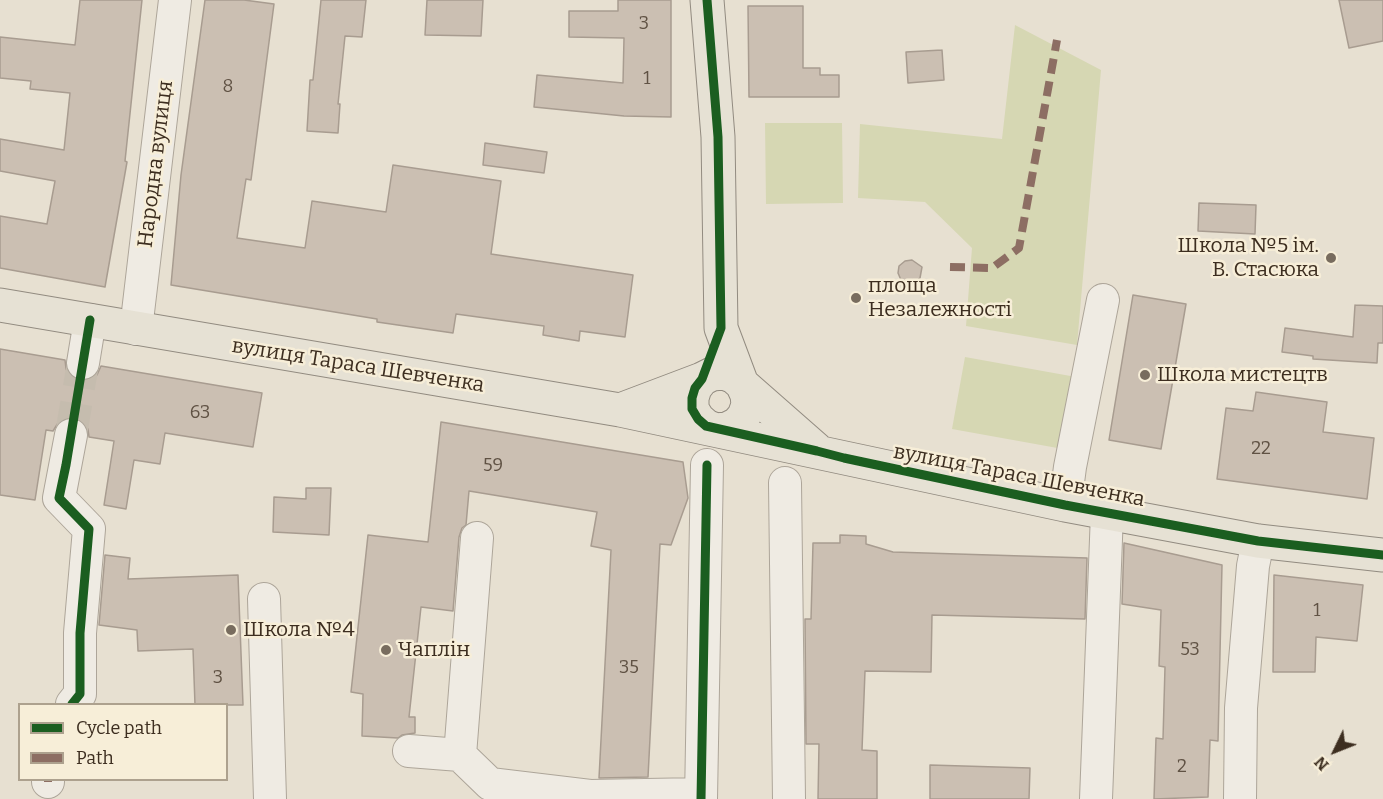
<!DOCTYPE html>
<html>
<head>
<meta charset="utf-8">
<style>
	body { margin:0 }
	#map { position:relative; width:1383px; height:799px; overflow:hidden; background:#e7e0d1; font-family:Bitter,serif }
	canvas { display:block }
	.legend { position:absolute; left:18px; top:703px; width:210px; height:78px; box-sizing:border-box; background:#f7eed8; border:2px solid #ada18e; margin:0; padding:8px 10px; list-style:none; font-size:18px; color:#3d2e20 }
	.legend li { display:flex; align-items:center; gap:12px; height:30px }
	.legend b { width:30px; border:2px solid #ada18e }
	.north { position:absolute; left:1305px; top:721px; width:60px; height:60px; -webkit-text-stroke:4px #f7eed8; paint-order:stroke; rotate:227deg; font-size:16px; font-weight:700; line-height:24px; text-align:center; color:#3d2e20 }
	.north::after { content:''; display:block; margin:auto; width:21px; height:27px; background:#3d2e20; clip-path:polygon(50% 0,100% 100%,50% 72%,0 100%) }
</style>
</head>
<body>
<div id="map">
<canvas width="1383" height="799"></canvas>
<ul class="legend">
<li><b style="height:8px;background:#1b5e20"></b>Cycle path</li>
<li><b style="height:8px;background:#8d6e63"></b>Path</li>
</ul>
<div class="north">N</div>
</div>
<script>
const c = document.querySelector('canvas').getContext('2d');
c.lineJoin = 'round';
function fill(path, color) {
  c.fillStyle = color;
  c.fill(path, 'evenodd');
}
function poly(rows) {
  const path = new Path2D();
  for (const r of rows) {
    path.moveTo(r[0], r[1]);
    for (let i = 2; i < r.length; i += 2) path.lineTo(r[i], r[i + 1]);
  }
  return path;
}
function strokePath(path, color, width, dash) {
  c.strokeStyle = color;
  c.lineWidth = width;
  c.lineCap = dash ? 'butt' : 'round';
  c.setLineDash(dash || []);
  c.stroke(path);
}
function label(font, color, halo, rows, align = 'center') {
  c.font = font + ' Bitter,serif';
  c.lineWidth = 5;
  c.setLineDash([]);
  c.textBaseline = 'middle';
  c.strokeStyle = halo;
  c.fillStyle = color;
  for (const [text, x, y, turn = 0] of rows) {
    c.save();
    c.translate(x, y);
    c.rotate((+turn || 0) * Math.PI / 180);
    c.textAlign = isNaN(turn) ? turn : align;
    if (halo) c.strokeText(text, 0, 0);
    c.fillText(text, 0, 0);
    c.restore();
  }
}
fill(poly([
	[1015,25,1101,70,1077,345,966,326,972,248,925,202,858,198,860,124,1002,139],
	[765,123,842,123,843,203,766,204],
	[965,357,1076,377,1063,449,952,429]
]), '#d6d7b3');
const building = poly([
	[80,0,142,0,125,161,127,162,105,287,0,268,0,216,47,224,55,181,0,171,0,139,64,150,70,93,30,89,31,81,0,78,0,37,75,45,80,0],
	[205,0,244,0,274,4,251,180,246,179,237,238,305,248,312,201,386,212,393,165,501,181,491,254,633,275,625,337,580,331,579,341,543,335,544,326,456,314,453,333,377,322,377,319,171,285,181,175,205,0],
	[321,0,366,0,362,37,345,36,338,104,340,104,338,133,307,131,310,80,313,80,321,0],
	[427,0,483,0,481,36,425,35,427,0],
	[618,0,671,0,671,117,624,116,534,107,537,75,623,83,624,38,569,37,569,11,618,11,618,0],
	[1339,0,1383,0,1383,41,1349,48,1339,0],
	[748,6,803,6,803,68,820,68,820,75,839,75,839,97,749,97,748,6],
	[942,50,944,80,908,83,906,52,942,50],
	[485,143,547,152,544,173,483,165,485,143],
	[1199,203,1256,205,1255,234,1198,231,1199,203],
	[912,260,922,267,920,278,914,283,907,284,901,280,898,273,899,266,905,261,912,260],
	[1133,295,1186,304,1161,449,1109,440,1133,295],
	[1355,305,1383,306,1383,343,1378,343,1377,363,1313,359,1313,356,1282,352,1285,328,1353,337,1355,305],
	[0,349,65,360,66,369,71,377,81,381,90,380,97,375,101,366,262,393,253,447,165,433,160,464,134,460,126,509,104,505,114,441,89,437,88,429,82,421,75,417,66,418,58,423,53,431,46,430,35,500,0,495,0,349],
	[1256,392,1327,402,1323,432,1374,438,1367,499,1217,479,1226,408,1253,411,1256,392],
	[441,422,683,462,688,498,671,545,660,544,648,777,599,778,611,550,591,546,597,512,469,491,466,525,462,528,459,537,453,611,421,607,409,717,415,717,415,733,402,735,398,738,362,736,363,694,351,692,368,535,428,542,441,422],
	[306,488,331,488,329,535,273,532,274,497,306,499,306,488],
	[840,535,866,536,866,544,893,552,1087,558,1085,619,932,615,931,672,865,671,862,750,877,751,877,799,818,799,819,744,806,744,805,619,811,619,813,543,840,543,840,535],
	[1124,543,1222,565,1218,741,1210,740,1208,797,1154,799,1156,738,1163,739,1165,667,1159,666,1161,610,1122,604,1124,543],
	[105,555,130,558,128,579,238,575,243,705,195,705,193,649,138,651,137,630,99,625,105,555],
	[1274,575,1363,585,1357,641,1316,637,1315,672,1273,672,1274,575],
	[930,765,1030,768,1029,799,930,799,930,765]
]);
fill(building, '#cbbfb2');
strokePath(building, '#a89c90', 1.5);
strokePath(poly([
	[71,435,83,363]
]), '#c5bcae', 32, [32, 16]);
const minor = poly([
	[136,329,175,0],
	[83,363,90,320],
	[71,435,59,498,89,529,80,633,80,694,72,704],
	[785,483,789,799],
	[1065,505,1070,467,1103,300],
	[264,599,270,799],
	[409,751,460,755,490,784,590,796,701,794],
	[460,755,477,538],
	[48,782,48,780],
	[701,799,707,465],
	[1096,799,1107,513],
	[1240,799,1241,708,1253,566,1258,541]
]);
const major = poly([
	[707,0,718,137,721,328,742,384,747,395,748,405,744,416,737,424,727,429,716,430,706,426,698,419,692,409,692,398,695,388,702,379,712,374,724,373,734,377,742,384,816,449],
	[0,305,620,410,1065,505,1258,541,1383,555],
	[620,410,702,379]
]);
strokePath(minor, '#ada599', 34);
strokePath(major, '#928b80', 35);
strokePath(minor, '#efebe3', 32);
strokePath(major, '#e6e1d4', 33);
strokePath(poly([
	[950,267,992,268,1019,248,1057,40],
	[48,782,48,780]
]), '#8d6e63', 8, [15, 8]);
strokePath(poly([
	[707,0,718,137,721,328,702,379,695,388,692,398,692,409,698,419,706,426,817,451,844,458,1065,505,1258,541,1383,555],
	[72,704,80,694,80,633,89,529,59,498,66,465,90,320],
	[701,799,707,465]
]), '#1b5e20', 9);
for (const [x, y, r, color] of [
	[1331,258,6,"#786c5e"],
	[856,298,6,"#786c5e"],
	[1145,375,6,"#786c5e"],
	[231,630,6,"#786c5e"],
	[386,650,6,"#786c5e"]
]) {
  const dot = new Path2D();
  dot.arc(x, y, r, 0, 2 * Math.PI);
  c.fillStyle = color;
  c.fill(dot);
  strokePath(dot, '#f7eed8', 2);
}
label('18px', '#605244', null, [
	["3",644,24],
	["1",647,79],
	["8",228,87],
	["63",200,413],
	["22",1261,449],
	["59",493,466],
	["1",1317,611],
	["53",1190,650],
	["35",629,668],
	["3",218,678],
	["2",1182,767]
]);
label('21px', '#3d2e20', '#f7eed8', [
	["Народна вулиця",156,164,-83],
	["вулиця Тараса Шевченка",358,366,9],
	["вулиця Тараса Шевченка",1019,476,11]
]);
label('21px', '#3d2e20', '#f7eed8', [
	["Школа №5 ім.",1319,246,"right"],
	["В. Стасюка",1319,270,"right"],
	["площа",868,286],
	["Незалежності",868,310],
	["Школа мистецтв",1157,375],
	["Школа №4",243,630],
	["Чаплін",398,650]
], 'left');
</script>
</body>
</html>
